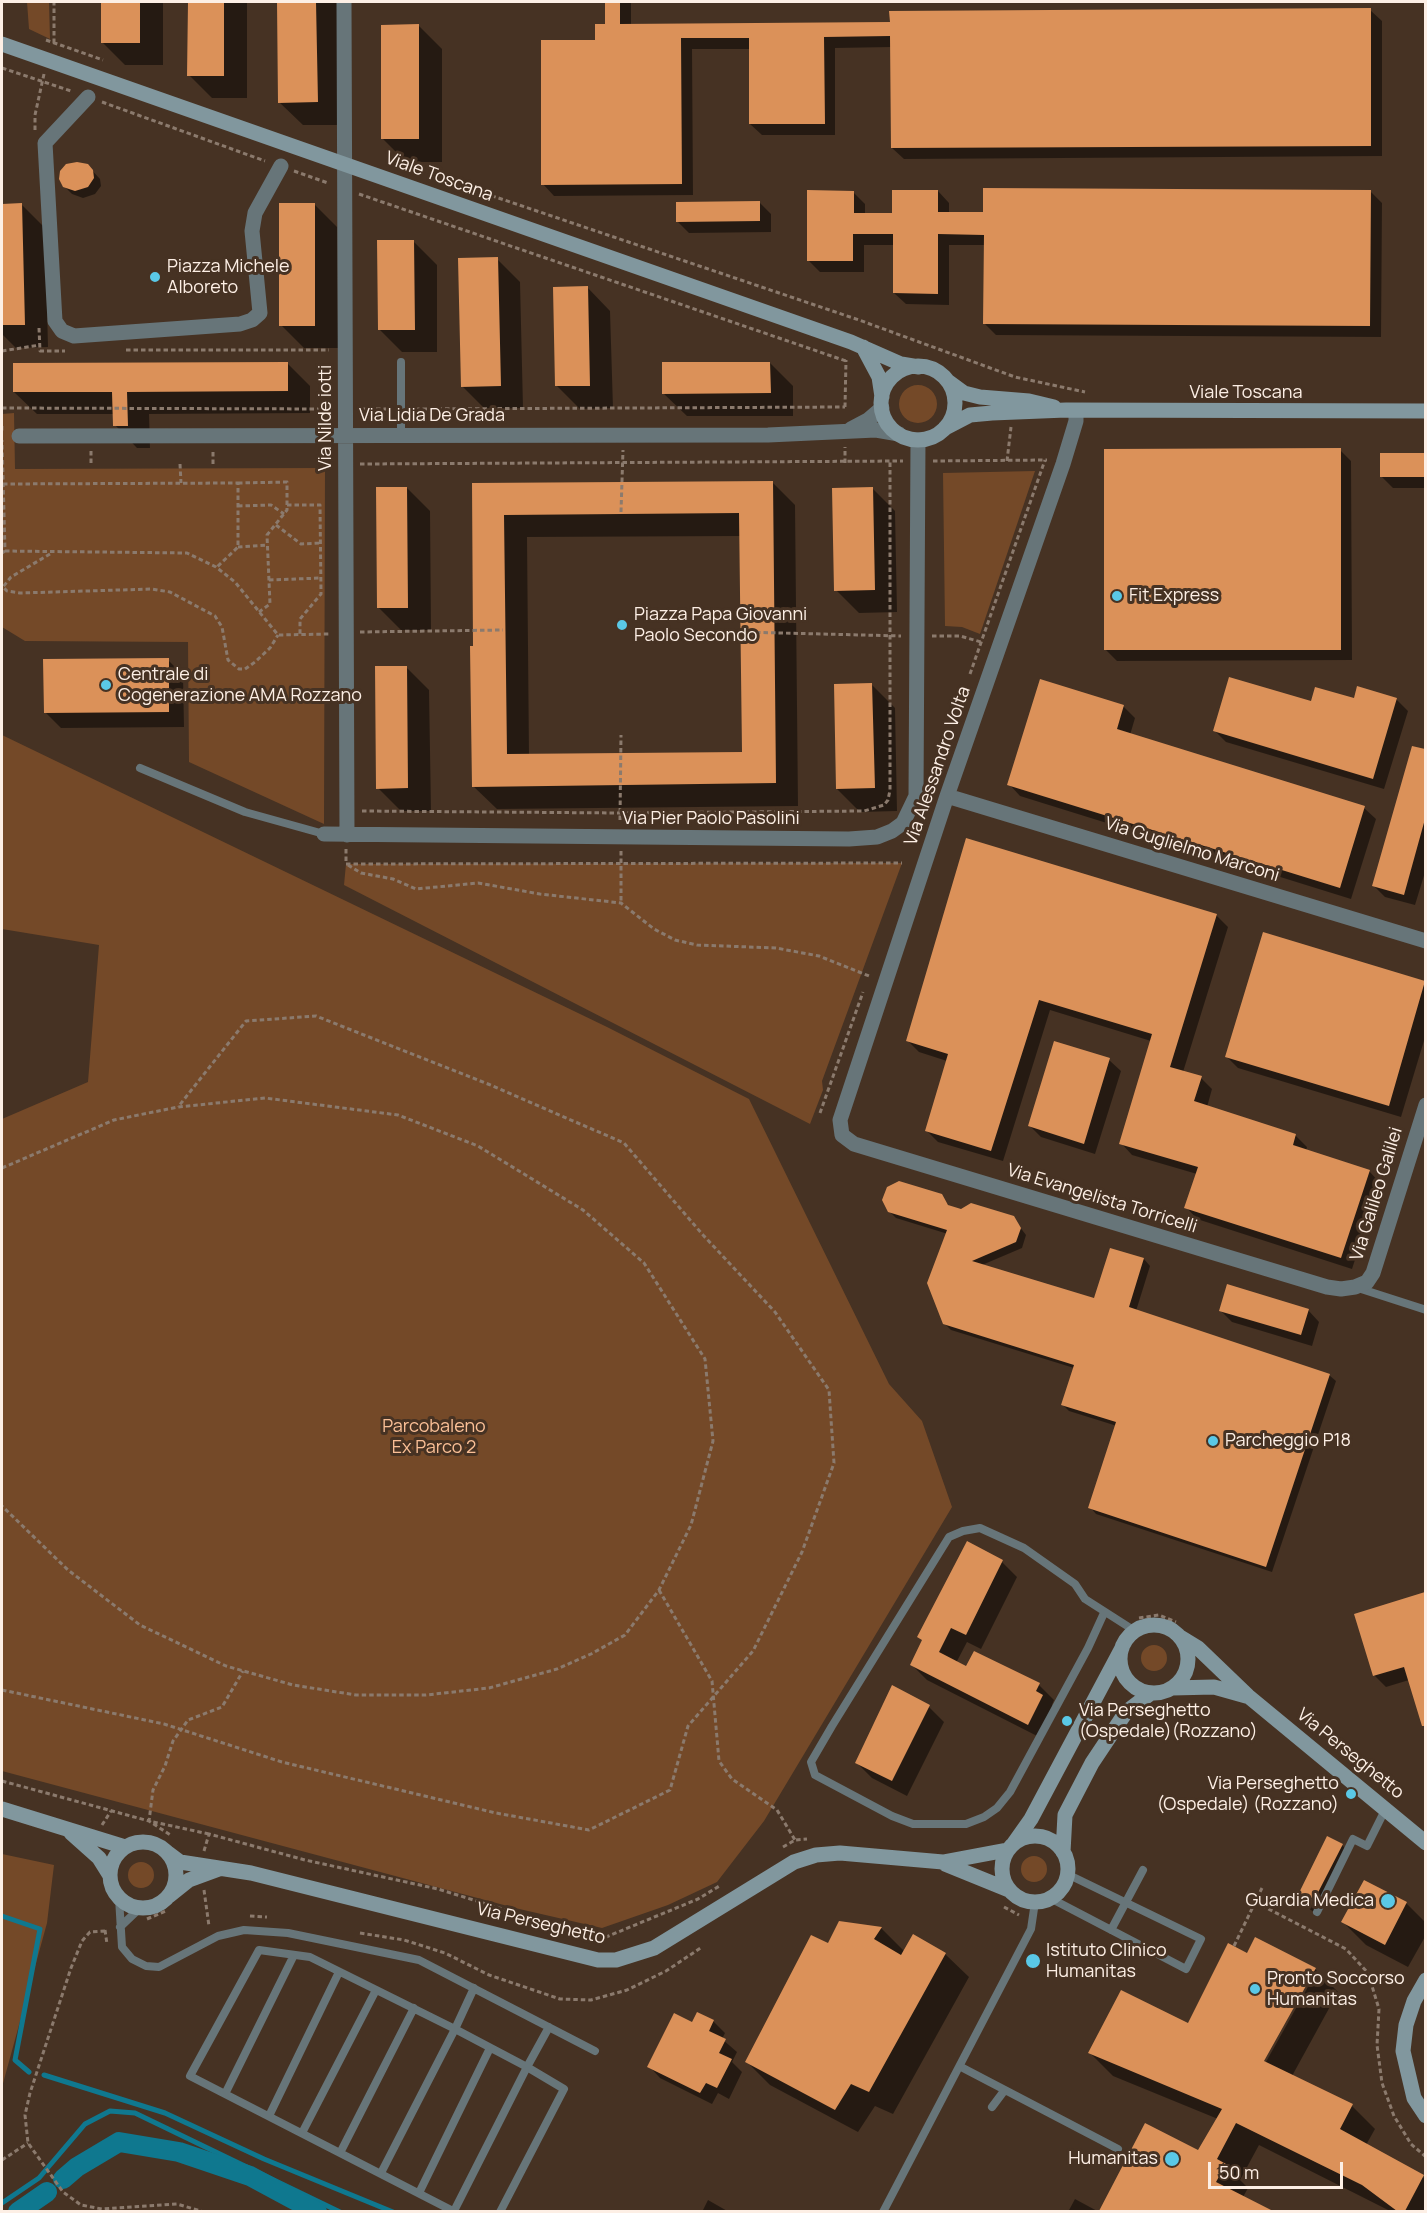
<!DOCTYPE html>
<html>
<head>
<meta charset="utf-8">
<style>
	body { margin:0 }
	#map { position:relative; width:1427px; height:2213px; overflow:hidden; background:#463223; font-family:Manrope,sans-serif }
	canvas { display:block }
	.frame { position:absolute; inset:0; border:3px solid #fdefe5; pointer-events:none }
	.scale { position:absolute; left:1208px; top:2162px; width:135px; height:27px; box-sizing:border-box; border:3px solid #fdefe5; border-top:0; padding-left:8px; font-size:18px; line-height:21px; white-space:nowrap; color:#fdefe5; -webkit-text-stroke:4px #463223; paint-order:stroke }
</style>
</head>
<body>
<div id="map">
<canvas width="1427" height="2213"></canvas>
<div class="frame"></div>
<div class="scale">50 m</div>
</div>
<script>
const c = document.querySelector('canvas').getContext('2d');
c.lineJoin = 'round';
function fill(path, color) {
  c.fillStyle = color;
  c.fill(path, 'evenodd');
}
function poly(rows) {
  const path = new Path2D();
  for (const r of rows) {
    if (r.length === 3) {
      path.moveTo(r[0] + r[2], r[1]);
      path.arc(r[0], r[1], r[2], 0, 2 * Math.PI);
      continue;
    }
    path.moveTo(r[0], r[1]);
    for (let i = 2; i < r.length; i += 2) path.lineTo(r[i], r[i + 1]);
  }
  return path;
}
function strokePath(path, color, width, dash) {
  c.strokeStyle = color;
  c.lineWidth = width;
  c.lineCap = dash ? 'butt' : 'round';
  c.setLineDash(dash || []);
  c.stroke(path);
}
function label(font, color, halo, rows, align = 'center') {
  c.font = font + ' Manrope,sans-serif';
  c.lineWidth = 6;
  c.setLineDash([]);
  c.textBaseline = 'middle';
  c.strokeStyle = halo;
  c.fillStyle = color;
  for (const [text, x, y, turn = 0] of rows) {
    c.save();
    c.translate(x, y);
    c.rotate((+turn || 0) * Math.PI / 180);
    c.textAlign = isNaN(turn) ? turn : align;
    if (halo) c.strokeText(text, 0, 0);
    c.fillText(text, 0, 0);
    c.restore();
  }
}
fill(poly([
	[27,2,49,2,50,39,29,29],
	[918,404,19],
	[14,413,15,469,325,468,324,824,189,762,188,642,25,641,2,627,2,414],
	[1035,471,980,634,962,627,945,626,943,473],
	[2,735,607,1027,749,1099,889,1384,922,1421,952,1507,764,1821,717,1882,668,1905,602,1928,515,1908,2,1771,2,1119,88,1082,99,945,2,929],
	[902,863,822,1081,823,1090,810,1124,344,885,346,864],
	[1154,1658,13],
	[2,1854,54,1865,47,1923,2,2087],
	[1034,1869,13],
	[141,1875,13]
]), '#744928');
fill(poly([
	[102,2,163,2,163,65,125,65,102,42],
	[189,2,247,2,247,98,212,98,189,75],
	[278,2,339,2,340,125,303,125,279,102],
	[606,2,631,2,631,25,891,24,1370,10,1382,21,1382,156,904,159,892,148,892,47,835,48,835,135,762,135,750,124,750,49,692,49,693,195,554,196,543,184,596,42,606,26],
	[419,26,442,49,442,162,406,162,383,139],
	[87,165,100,179,101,186,95,194,83,198,72,194,64,186],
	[938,191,949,203,949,213,985,214,1370,191,1382,203,1381,337,996,335,985,324,985,245,949,245,949,305,906,304,894,293,895,245,864,245,864,272,820,272,808,260,853,192,865,204,865,215,893,215],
	[759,202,771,214,771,232,689,233,678,222],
	[314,204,337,227,338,348,304,348,281,325],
	[2,205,22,205,45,228,48,347,16,348,2,334],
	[414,242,437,265,437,352,402,352,379,329],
	[497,259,520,282,523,408,485,409,462,386],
	[587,287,610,311,613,408,580,409,557,386],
	[287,363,310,386,310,413,149,414,150,448,137,448,115,425,114,414,37,414,14,392],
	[770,363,793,386,793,416,687,416,663,393],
	[1340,450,1351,461,1352,660,1117,661,1106,650],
	[1381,455,1426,455,1426,488,1393,488,1381,476],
	[772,482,795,505,798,806,497,809,473,786,474,485],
	[741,536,744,753,529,756,527,537],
	[407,488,430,511,431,630,401,630,378,607],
	[872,488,895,511,897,612,859,613,836,590],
	[168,660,183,675,184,727,61,728,45,712],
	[406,667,429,690,431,811,401,811,378,788],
	[1041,681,1124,707,1135,718,1130,735,1364,808,1376,819,1351,899,1020,796,1009,784],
	[872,685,895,708,897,811,860,812,837,789],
	[1396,699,1408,711,1384,789,1226,742,1215,731,1312,703],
	[1413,748,1426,751,1426,869,1415,905,1385,897,1374,886],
	[1216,915,1228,927,1183,1072,1201,1078,1212,1089,1207,1107,1296,1136,1307,1147,1306,1151,1369,1171,1380,1183,1352,1269,1197,1219,1186,1207,1197,1174,1132,1155,1121,1143,1151,1041,1050,1010,1003,1161,938,1142,926,1130,947,1061,919,1052,908,1041],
	[1264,934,1426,982,1426,1034,1401,1117,1238,1068,1227,1057],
	[1109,1060,1121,1071,1095,1154,1041,1137,1030,1126],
	[941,1196,950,1207,961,1210,1013,1218,1026,1235,1022,1248,982,1265,1095,1299,1144,1259,1150,1266,1136,1311,1329,1375,1336,1381,1272,1572,1096,1514,1090,1507,1117,1426,1069,1411,1063,1405,1074,1368,951,1330,944,1323,948,1234,896,1218,889,1211],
	[1220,1310,1308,1310,1319,1322,1312,1346,1232,1322],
	[1002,1562,1017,1577,981,1649,967,1642,956,1663,967,1668,1039,1685,1054,1700,1052,1705,1058,1711,1043,1739,927,1680,912,1665,923,1641],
	[1426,1593,1426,1727,1409,1680,1386,1687,1374,1675,1356,1615],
	[929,1707,944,1722,907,1796,872,1778,857,1763],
	[1342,1845,1349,1853,1318,1915,1297,1900],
	[1364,1882,1407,1904,1426,1923,1426,1935,1408,1967,1366,1945,1343,1922],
	[881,1928,905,1952,913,1936,945,1954,969,1977,893,2114,875,2106,858,2132,770,2085,747,2062,829,1945],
	[1255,1939,1315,1969,1338,1992,1292,2076,1352,2106,1375,2129,1366,2145,1426,2179,1426,2212,1392,2212,1259,2145,1240,2180,1248,2188,1243,2197,1270,2212,1101,2212,1146,2125,1199,2152,1218,2119,1113,2076,1090,2053,1188,2025,1247,1955],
	[1310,1976,1314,1976,1262,2069,1259,2067],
	[698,2014,713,2021,725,2033,722,2039,737,2052,732,2062,742,2072,729,2099,718,2093,712,2104,660,2078,649,2066,693,2024],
	[1075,2199,1099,2212,1068,2212],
	[708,2200,729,2212,702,2212]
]), '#0007');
strokePath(poly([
	[2,1916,40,1929,15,2060,29,2072],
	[44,2075,165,2113,264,2159,393,2212],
	[2,2203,39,2178,85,2124,110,2111,135,2113,340,2212]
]), '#0f788f', 5);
strokePath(poly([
	[63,2179,77,2167,119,2142,179,2152,250,2176,317,2212],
	[18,2212,47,2192]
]), '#0f788f', 20);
fill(poly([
	[101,2,140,2,140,43,101,43],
	[188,2,224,2,224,76,187,76],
	[277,2,316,2,318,102,278,103],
	[605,2,620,2,620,24,890,22,889,11,1371,8,1371,146,891,148,890,36,824,37,825,124,749,124,749,38,681,38,682,184,541,185,541,40,595,40,595,24,605,24],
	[419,24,419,139,381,139,381,25],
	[77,162,88,164,93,170,94,178,88,187,75,191,63,187,59,179,60,171,66,164],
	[983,188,1371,190,1370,326,983,324,984,235,938,234,938,294,893,293,893,234,853,234,853,261,807,261,807,190,854,191,854,213,892,213,892,190,938,190,938,212,983,212],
	[760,201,760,221,676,222,676,202],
	[22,203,25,325,2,325,2,204],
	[279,203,315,203,315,326,279,326],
	[377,240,414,240,415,330,378,330],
	[498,257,501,386,461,387,458,258],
	[588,286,590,386,555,386,553,287],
	[288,362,288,391,127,392,128,426,113,426,112,392,13,392,13,363],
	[662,362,770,362,771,393,662,394],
	[1341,448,1341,650,1104,650,1104,449],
	[1380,453,1425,453,1425,477,1380,477],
	[773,481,776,783,472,787,470,646,473,646,472,483],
	[739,513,742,752,507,754,504,515],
	[376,487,407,487,408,608,377,608],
	[873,487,875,590,834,591,832,488],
	[169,658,169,712,44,713,43,659],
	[375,666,407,666,408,788,376,789],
	[1229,677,1311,701,1315,687,1354,698,1357,686,1397,698,1373,779,1213,731],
	[1040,679,1124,705,1117,729,1365,806,1340,888,1007,785],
	[872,683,875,788,836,789,834,684],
	[1412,746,1425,749,1425,819,1404,895,1372,886],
	[966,838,1217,914,1170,1067,1202,1076,1194,1101,1296,1134,1293,1145,1370,1170,1341,1258,1184,1208,1198,1167,1119,1144,1152,1034,1039,1000,991,1151,925,1131,948,1054,906,1041],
	[1263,932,1425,981,1389,1106,1225,1057],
	[1054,1041,1110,1058,1084,1144,1028,1126],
	[899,1181,942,1194,948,1205,961,1209,971,1203,1014,1216,1021,1228,1016,1242,972,1261,1094,1298,1110,1248,1144,1258,1129,1307,1330,1374,1266,1567,1088,1508,1116,1422,1061,1405,1074,1365,943,1324,927,1283,947,1230,888,1212,882,1200,887,1187],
	[1227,1284,1309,1309,1301,1335,1219,1311],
	[967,1541,1003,1560,966,1635,951,1628,939,1652,966,1666,974,1651,1040,1683,1036,1691,1043,1695,1028,1725,910,1665,922,1640,917,1637],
	[1425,1592,1425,1726,1422,1726,1404,1667,1373,1676,1354,1614],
	[892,1685,930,1705,892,1781,855,1763],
	[1327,1836,1343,1844,1310,1908,1295,1901],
	[1364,1880,1407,1902,1385,1945,1341,1922],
	[839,1921,882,1927,874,1939,901,1955,913,1934,946,1953,869,2092,851,2084,835,2110,745,2062,811,1935,828,1943],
	[1255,1937,1316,1968,1264,2061,1353,2104,1340,2129,1424,2175,1405,2211,1397,2211,1362,2185,1236,2123,1217,2159,1226,2164,1216,2182,1273,2211,1099,2211,1145,2123,1198,2150,1222,2109,1088,2053,1121,1990,1188,2023,1228,1943,1247,1953],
	[697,2012,714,2020,709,2031,726,2039,719,2053,732,2059,717,2088,706,2083,700,2093,647,2067,674,2013,692,2022]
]), '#db9159');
strokePath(poly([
	[46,40,103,60],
	[54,43,54,2],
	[2,68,71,91],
	[102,102,265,161],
	[35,130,35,115,44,74],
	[294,171,328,183],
	[463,186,859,320,1015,377,1085,392],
	[359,194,846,361],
	[39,328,40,351,65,351],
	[126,350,329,350],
	[2,351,40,345],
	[845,407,846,360],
	[2,408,330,409],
	[361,409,390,409],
	[415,409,845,407],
	[2,426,2,433],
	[91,451,91,464],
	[213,452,213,464],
	[933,461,1047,460],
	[1007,461,1011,427],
	[845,463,845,447],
	[180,464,181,483],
	[360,464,903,461],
	[238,483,287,482,287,510,267,535,270,604,259,612],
	[3,484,238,483,238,547,217,567],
	[287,505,320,505,321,594,300,619,300,635],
	[238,506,271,505,284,514],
	[621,512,623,450],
	[276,525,301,544,321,543],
	[238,547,268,545],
	[5,551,187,553,216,567,235,582,278,635,330,634],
	[2,553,5,551,2,440],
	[50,554,11,577,3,587,7,591,20,593,152,589,170,592,215,616,222,627,228,660,239,669,245,669,255,662,270,648,278,635],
	[269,580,321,578],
	[360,632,503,630],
	[741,632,901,636],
	[932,636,960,636,981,642],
	[970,674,1045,460],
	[362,811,620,813,864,811,884,805,888,800,890,790,890,462],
	[620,820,621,735],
	[346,849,346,864,902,863],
	[621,851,621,903],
	[348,865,361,873,393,879,416,889,478,883,540,894,621,903,654,929,675,940,697,945,776,948,819,956,869,976],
	[820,1113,863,992],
	[2,1168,114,1120,178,1107,265,1098,398,1115,478,1146,583,1210,644,1263,705,1359,713,1441,691,1525,659,1590,625,1635,591,1654,557,1669,489,1688,426,1695,356,1695,293,1685,226,1666,140,1625,68,1570,2,1506],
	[659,1590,712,1681,719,1761,732,1779,777,1810,795,1840],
	[1139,1618,1159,1615,1176,1622],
	[2,1690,164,1724,282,1762,496,1813,589,1830,670,1790,688,1726,753,1651,802,1552,834,1463,829,1390,775,1312,703,1235,624,1143,488,1084,316,1016,246,1021,178,1107],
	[2,1781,149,1821,172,1836],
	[102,1825,111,1811],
	[209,1834,149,1821,153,1790,165,1766,173,1741,188,1720,222,1707,243,1671],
	[783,1847,795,1840,807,1839],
	[204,1851,209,1834,305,1860,438,1889,570,1930,606,1937,698,1899,721,1885],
	[204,1890,209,1926],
	[1255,1902,1346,1949,1368,1973,1379,2009,1377,2045,1382,2083,1394,2116,1411,2144,1426,2157],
	[1004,1907,1019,1915],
	[250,1916,267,1917],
	[147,1919,166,1911],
	[105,1930,107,1944],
	[105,1931,90,1932,82,1941,71,1968,30,2093,25,2115,28,2143,63,2192,81,2205,102,2209,177,2204,204,2212],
	[360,1933,404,1940,445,1953,489,1975,560,1999,591,2000,627,1990,666,1971,702,1947],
	[1234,1946,1262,1888],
	[2,2160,28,2143]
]), '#8b7a6d', 3, [4.5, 3]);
strokePath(poly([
	[401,435,401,362],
	[140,768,245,812,324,834],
	[1355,1287,1426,1310],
	[1104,1613,1088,1648,1010,1792,997,1808,984,1817,966,1824,913,1824,892,1816,815,1775,811,1762,832,1726,949,1537,963,1531,980,1528,1024,1548,1075,1584,1085,1599,1135,1631],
	[119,1898,122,1947,132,1959,146,1966,159,1967,218,1936,244,1930,288,1933,419,1960,595,2051],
	[1050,1898,1186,1969,1201,1939,1067,1874],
	[1317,1912,1353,1839,1367,1846,1386,1808],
	[120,1927,140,1908],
	[1111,1930,1143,1870],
	[961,2067,1118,2149],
	[225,2094,294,1955],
	[992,2107,1004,2091],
	[269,2116,339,1972],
	[302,2133,376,1990],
	[340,2153,414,2008],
	[381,2173,455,2029,527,2067,454,2211],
	[419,2193,490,2048],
	[455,2212,190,2076,259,1950,310,1957,455,2029,474,1988],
	[500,2212,564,2089,527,2067,549,2027],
	[883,2212,1031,1929,1035,1902]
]), '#677579', 8);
strokePath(poly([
	[344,2,347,835],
	[88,97,45,143,55,321,62,331,74,336,240,324,252,320,260,313,252,231,255,213,281,166],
	[1076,411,1076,421,1063,464,947,796,840,1120,842,1135,854,1144,1327,1287,1341,1289,1355,1287,1367,1282,1373,1273,1426,1105],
	[851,429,868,420,882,408],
	[19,436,768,435,876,430,899,434],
	[947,796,1426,941],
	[324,834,849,839,877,837,892,831,903,823,916,796,918,440]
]), '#677579', 15);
strokePath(poly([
	[2,44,851,342,901,364,919,367],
	[863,347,879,377,882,397],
	[918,403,37],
	[949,382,964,393,980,397,1029,401,1054,407],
	[945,428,970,415,992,413,1066,410,1426,411],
	[1154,1659,34],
	[1180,1637,1198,1648,1248,1696,1426,1843],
	[1172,1688,1214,1687,1246,1696],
	[2,1809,125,1847],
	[71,1833,99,1858,109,1874],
	[1035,1869,33],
	[143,1875,33],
	[1014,1843,1031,1819,1122,1648],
	[1063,1852,1065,1815,1092,1763,1126,1712,1151,1693],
	[168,1853,180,1862,251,1873,598,1960,616,1960,654,1948,794,1862,816,1855,840,1853,943,1862,1007,1850],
	[945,1864,1009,1890],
	[169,1896,189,1880,219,1869],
	[1426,1980,1414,2001,1406,2025,1403,2051,1414,2098,1426,2116]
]), '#81979e', 15);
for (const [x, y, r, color] of [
	[155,277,6,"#5ac8e6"],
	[1117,596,6,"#5ac8e6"],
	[622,625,6,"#5ac8e6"],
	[106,685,6,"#5ac8e6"],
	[1213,1441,6,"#5ac8e6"],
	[1067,1721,6,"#5ac8e6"],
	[1351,1794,6,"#5ac8e6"],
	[1388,1901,8,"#5ac8e6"],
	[1033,1961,8,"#5ac8e6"],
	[1255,1989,6,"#5ac8e6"],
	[1172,2159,8,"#5ac8e6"]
]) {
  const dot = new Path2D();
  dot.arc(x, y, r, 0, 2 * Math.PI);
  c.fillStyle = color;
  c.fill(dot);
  strokePath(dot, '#463223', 2);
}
label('18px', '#fdefe5', '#463223', [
	["Viale Toscana",439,177,20],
	["Viale Toscana",1246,393],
	["Via Lidia De Grada",432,416],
	["Via Nilde iotti",326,418,-90],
	["Via Alessandro Volta",938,766,-71],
	["Via Pier Paolo Pasolini",711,819],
	["Via Guglielmo Marconi",1192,850,17],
	["Via Galileo Galilei",1377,1194,-73],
	["Via Evangelista Torricelli",1102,1199,17],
	["Via Perseghetto",1350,1754,39],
	["Via Perseghetto",541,1924,13]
]);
label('18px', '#fdefe5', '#463223', [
	["Piazza Michele",167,267],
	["Alboreto",167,288],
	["Fit Express",1129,596],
	["Piazza Papa Giovanni",634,615],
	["Paolo Secondo",634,636],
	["Centrale di",118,675],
	["Cogenerazione AMA Rozzano",118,696],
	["Parcheggio P18",1225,1441],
	["Via Perseghetto",1079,1711],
	["(Ospedale)(Rozzano)",1079,1732],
	["Via Perseghetto",1339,1784,"right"],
	["(Ospedale) (Rozzano)",1339,1805,"right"],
	["Guardia Medica",1374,1901,"right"],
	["Istituto Clinico",1046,1951],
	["Humanitas",1046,1972],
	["Pronto Soccorso",1267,1979],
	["Humanitas",1267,2000],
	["Humanitas",1158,2159,"right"]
], 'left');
label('18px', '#fabf96', '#463223', [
	["Parcobaleno",434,1427],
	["Ex Parco 2",434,1448]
]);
</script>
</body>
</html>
